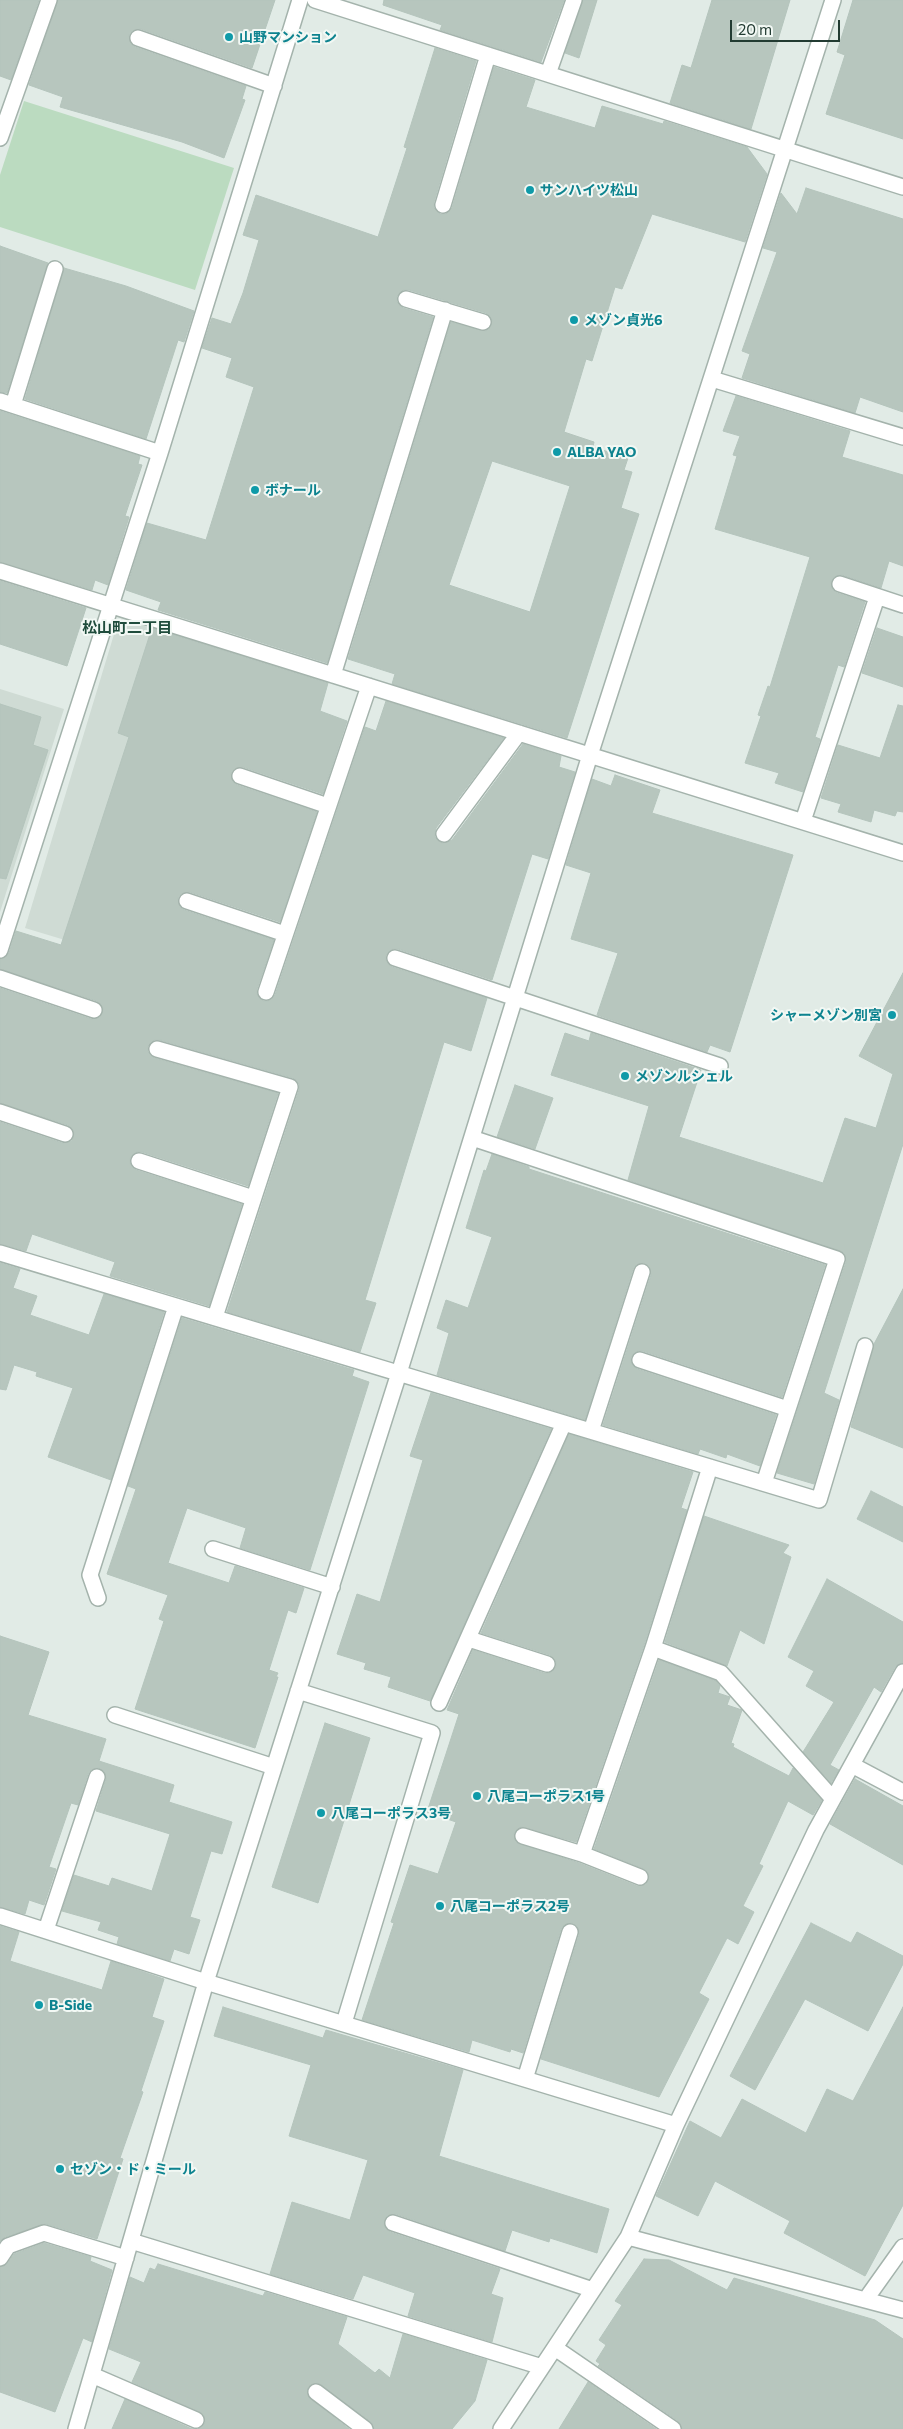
<!DOCTYPE html>
<html>
<head>
<meta charset="utf-8">
<style>
	body { margin:0 }
	#map { position:relative; width:903px; height:2429px; overflow:hidden; background:#e1ebe6; font-family:Commissioner,sans-serif }
	canvas { display:block }
	.scale { position:absolute; left:730px; top:20px; width:110px; height:22px; box-sizing:border-box; border:2px solid #223b32; border-top:0; padding-left:6px; font-size:15px; line-height:18px; white-space:nowrap; color:#223b32; -webkit-text-stroke:4px #f2f8f4; paint-order:stroke }
</style>
</head>
<body>
<div id="map">
<canvas width="903" height="2429"></canvas>
<div class="scale">20 m</div>
</div>
<script>
const c = document.querySelector('canvas').getContext('2d');
c.lineJoin = 'round';
function fill(path, color) {
  c.fillStyle = color;
  c.fill(path, 'evenodd');
}
function poly(rows) {
  const path = new Path2D();
  for (const r of rows) {
    path.moveTo(r[0], r[1]);
    for (let i = 2; i < r.length; i += 2) path.lineTo(r[i], r[i + 1]);
  }
  return path;
}
function strokePath(path, color, width, dash) {
  c.strokeStyle = color;
  c.lineWidth = width;
  c.lineCap = dash ? 'butt' : 'round';
  c.setLineDash(dash || []);
  c.stroke(path);
}
function label(font, color, halo, rows, align = 'center') {
  c.font = font + ' Commissioner,"Noto Sans JP",sans-serif';
  c.lineWidth = 4;
  c.setLineDash([]);
  c.textBaseline = 'middle';
  c.strokeStyle = halo;
  c.fillStyle = color;
  for (const [text, x, y, turn = 0] of rows) {
    c.save();
    c.translate(x, y);
    c.rotate((+turn || 0) * Math.PI / 180);
    c.textAlign = isNaN(turn) ? turn : align;
    if (halo) c.strokeText(text, 0, 0);
    c.fillText(text, 0, 0);
    c.restore();
  }
}
fill(poly([
	[129,621,248,659,148,965,25,928,115,631],
	[0,689,64,709,0,912]
]), '#cfdbd4');
fill(poly([
	[24,101,234,168,195,290,0,227,0,175]
]), '#bbdbc0');
const building = poly([
	[0,0,39,0,11,80,0,76,0,0],
	[58,0,275,0,252,68,141,29,132,31,129,35,131,44,135,47,246,86,242,99,245,100,224,158,182,142,60,107,63,97,29,85,58,0],
	[384,0,564,0,541,62,440,30,442,25,383,5,384,0],
	[583,0,597,0,579,58,565,53,583,0],
	[712,0,790,0,751,129,670,103,682,65,691,68,712,0],
	[853,0,903,0,903,139,826,114,845,55,837,52,853,0],
	[435,48,476,61,434,202,434,208,440,214,446,214,452,208,494,67,535,80,526,107,595,128,602,106,663,124,664,121,747,147,767,174,745,242,652,214,622,289,615,287,592,361,586,359,564,432,594,442,593,447,628,458,624,470,632,472,621,508,639,514,567,738,392,684,395,674,348,659,451,322,486,331,490,328,492,320,486,313,409,290,403,290,397,296,397,302,403,308,433,317,327,663,158,610,161,602,126,590,147,523,206,540,254,387,226,377,232,358,202,348,212,318,231,324,243,293,259,240,243,235,256,195,378,237,407,148,404,147,435,48],
	[492,461,570,486,530,612,449,585,492,461],
	[806,188,903,219,903,412,860,397,855,413,742,378,750,354,742,351,777,252,763,248,781,193,797,214,806,188],
	[0,246,48,263,7,393,0,392,0,246],
	[64,268,126,286,194,311,184,342,178,340,146,439,25,399,64,268],
	[736,396,850,431,842,457,903,475,903,566,889,561,881,588,842,575,834,577,831,582,833,590,837,593,865,602,844,667,838,665,815,737,820,739,803,792,775,783,779,773,745,763,761,716,758,715,768,686,770,687,810,557,715,529,737,456,733,455,740,436,723,431,736,396],
	[0,411,140,456,138,464,142,465,125,516,129,517,108,585,95,580,92,590,0,562,0,411],
	[0,581,86,608,67,666,0,644,0,581],
	[152,628,328,683,320,711,347,721,323,794,243,767,234,769,231,773,233,782,237,785,317,812,280,922,190,892,181,894,178,898,180,907,184,910,274,940,257,989,257,994,263,1001,268,1001,275,995,365,727,376,731,386,701,504,738,436,828,435,837,442,843,452,840,523,744,561,756,559,767,575,772,548,859,532,854,492,980,398,949,393,949,386,955,386,960,392,967,487,998,471,1051,444,1042,365,1300,376,1303,360,1352,227,1312,299,1090,299,1084,293,1078,160,1040,154,1040,148,1046,148,1052,154,1058,278,1093,248,1186,142,1152,137,1152,130,1158,130,1163,136,1170,242,1204,209,1306,110,1276,115,1262,32,1234,26,1251,0,1244,0,1122,62,1143,72,1141,74,1133,68,1125,0,1103,0,988,91,1019,100,1017,103,1009,97,1001,0,969,0,959,9,953,16,931,61,945,129,737,118,733,152,628],
	[877,628,903,637,903,687,862,673,877,628],
	[0,704,41,717,33,745,48,750,6,879,0,878,0,704],
	[898,705,903,706,903,812,897,811,895,816,874,810,871,822,838,812,841,804,821,798,838,745,880,758,898,705],
	[615,775,660,790,652,813,793,855,730,1052,710,1045,707,1052,597,1015,618,953,571,939,591,873,566,865,592,779,611,786,615,775],
	[903,973,903,1144,824,1393,839,1400,814,1484,777,1473,846,1262,844,1253,628,1180,649,1106,551,1075,565,1033,589,1041,591,1033,701,1070,679,1137,823,1183,845,1118,876,1128,893,1074,859,1056,903,973],
	[515,1085,553,1098,535,1149,497,1137,515,1085],
	[492,1154,529,1167,529,1169,825,1265,782,1397,643,1351,638,1351,631,1357,631,1362,637,1369,776,1415,760,1466,727,1454,726,1458,700,1449,698,1454,603,1425,651,1275,649,1266,644,1263,636,1265,633,1269,585,1420,437,1375,449,1333,437,1328,446,1300,468,1308,492,1237,466,1228,484,1170,486,1171,492,1154],
	[0,1263,20,1269,13,1288,37,1296,30,1315,89,1335,104,1294,164,1312,111,1480,48,1457,73,1388,36,1376,37,1372,14,1365,6,1390,0,1389,0,1263],
	[903,1289,903,1448,851,1427,874,1344,903,1289],
	[182,1318,354,1370,352,1376,369,1382,310,1570,240,1548,246,1528,187,1508,168,1563,229,1583,235,1566,304,1588,296,1613,288,1610,269,1670,278,1673,276,1677,278,1677,255,1748,135,1709,164,1621,159,1619,168,1595,107,1574,136,1489,128,1486,182,1318],
	[431,1393,551,1429,430,1701,388,1687,391,1677,364,1669,366,1663,337,1654,357,1594,380,1602,423,1460,410,1456,431,1393],
	[569,1434,693,1472,681,1508,687,1510,644,1645,576,1842,521,1827,514,1833,516,1842,579,1863,637,1886,646,1884,649,1876,644,1869,594,1849,659,1660,716,1681,720,1686,718,1693,730,1697,727,1705,742,1710,731,1743,734,1744,733,1747,789,1776,793,1768,822,1800,813,1815,788,1801,759,1864,763,1866,743,1906,754,1912,738,1944,727,1938,699,1993,709,1999,659,2097,541,2059,579,1935,577,1926,572,1923,564,1925,561,1929,523,2053,511,2049,510,2052,472,2040,469,2052,362,2020,394,1923,391,1922,410,1865,438,1874,456,1822,427,1812,459,1714,447,1710,473,1650,544,1673,549,1673,556,1667,556,1662,550,1655,481,1633,569,1434],
	[871,1491,903,1507,903,1542,857,1519,871,1491],
	[704,1516,789,1545,783,1553,791,1557,764,1644,740,1630,727,1666,665,1642,704,1516],
	[827,1579,903,1622,903,1663,895,1667,881,1692,874,1687,830,1765,839,1770,831,1783,803,1752,834,1702,806,1686,814,1671,788,1657,827,1579],
	[0,1636,49,1652,28,1715,106,1739,99,1761,174,1785,169,1802,232,1822,222,1854,211,1851,190,1917,200,1920,189,1954,174,1949,170,1961,117,1944,119,1937,98,1930,101,1922,62,1911,74,1875,109,1886,112,1878,152,1891,170,1834,96,1811,106,1779,104,1771,99,1768,91,1770,88,1774,78,1805,71,1803,49,1867,56,1869,44,1905,29,1900,25,1914,0,1907,0,1636],
	[325,1723,370,1738,318,1903,272,1887,325,1723],
	[855,1779,903,1806,903,1865,830,1824,855,1779],
	[811,1923,851,1943,857,1932,903,1956,903,1964,868,2031,805,1999,755,2090,730,2076,811,1923],
	[0,1926,19,1932,10,1961,102,1990,111,1961,164,1979,152,2017,164,2021,141,2091,143,2092,120,2158,123,2159,97,2239,46,2224,5,2237,0,2241,0,1926],
	[223,2007,323,2038,326,2030,463,2070,439,2156,609,2209,597,2253,550,2238,549,2242,512,2230,505,2251,396,2214,387,2216,384,2224,390,2232,500,2269,491,2294,503,2298,492,2342,408,2316,415,2293,363,2275,353,2299,270,2274,292,2202,350,2220,368,2160,289,2136,311,2065,214,2036,223,2007],
	[903,2007,903,2205,865,2276,784,2233,790,2221,715,2181,698,2216,656,2196,690,2121,721,2138,742,2099,806,2133,827,2089,853,2101,903,2007],
	[44,2243,91,2257,90,2261,112,2270,92,2342,83,2338,55,2412,0,2392,0,2267,7,2264,14,2254,44,2243],
	[644,2259,669,2260,727,2290,734,2278,875,2320,903,2339,903,2429,682,2429,678,2421,598,2366,600,2364,596,2361,606,2345,599,2340,622,2305,615,2301,644,2259],
	[158,2264,263,2296,265,2292,347,2317,338,2344,375,2373,379,2369,390,2378,403,2334,487,2360,475,2401,452,2429,374,2429,371,2422,317,2383,308,2387,308,2396,349,2429,198,2429,205,2423,203,2414,132,2382,141,2362,109,2349,130,2277,144,2283,150,2268,155,2270,158,2264],
	[588,2382,656,2429,559,2429,588,2382],
	[125,2399,192,2429,195,2429,112,2429,125,2399]
]);
fill(building, '#b7c6be');
strokePath(building, '#b4c4bc', 1);
const minor = poly([
	[315,0,903,187],
	[138,38,274,86],
	[548,74,574,0],
	[0,138,49,0],
	[443,205,488,55],
	[406,299,483,322],
	[712,379,903,437],
	[0,401,160,453],
	[13,405,55,269],
	[0,571,903,853],
	[840,584,903,605],
	[333,675,445,310],
	[240,776,328,806],
	[803,821,877,597],
	[444,834,519,733],
	[187,901,285,934],
	[0,950,160,453,300,0],
	[395,958,720,1066],
	[0,978,94,1010],
	[266,992,369,686],
	[157,1049,290,1087,215,1317],
	[0,1112,65,1134],
	[472,1138,837,1259,764,1483],
	[139,1161,253,1198],
	[0,1253,819,1500,865,1346],
	[640,1360,788,1409],
	[591,1431,642,1272],
	[213,1549,332,1587],
	[98,1598,90,1575,176,1306],
	[469,1639,547,1664],
	[653,1648,721,1673,833,1799],
	[298,1691,432,1733,344,2023],
	[439,1703,564,1423],
	[115,1715,274,1767],
	[852,1765,903,1792],
	[523,1836,582,1854,640,1877],
	[582,1854,653,1648,710,1467],
	[0,1916,206,1982,676,2125],
	[46,1930,97,1777],
	[525,2079,570,1932],
	[393,2223,593,2290],
	[628,2237,903,2310],
	[131,2241,542,2367],
	[0,2258,8,2246,44,2233,126,2258],
	[866,2299,903,2247],
	[555,2348,673,2429],
	[92,2375,196,2420],
	[316,2392,365,2429],
	[76,2429,206,1982,399,1373,590,755,833,0],
	[501,2429,628,2237,676,2125,816,1830,903,1672]
]);
strokePath(minor, '#a4b3ac', 18);
strokePath(minor, '#fff', 15);
for (const [x, y, r, color] of [
	[229,37,5,"#0f9aa8"],
	[530,190,5,"#0f9aa8"],
	[574,320,5,"#0f9aa8"],
	[557,452,5,"#0f9aa8"],
	[255,490,5,"#0f9aa8"],
	[892,1015,5,"#0f9aa8"],
	[625,1076,5,"#0f9aa8"],
	[477,1796,5,"#0f9aa8"],
	[321,1813,5,"#0f9aa8"],
	[440,1906,5,"#0f9aa8"],
	[39,2005,5,"#0f9aa8"],
	[60,2169,5,"#0f9aa8"]
]) {
  const dot = new Path2D();
  dot.arc(x, y, r, 0, 2 * Math.PI);
  c.fillStyle = color;
  c.fill(dot);
  strokePath(dot, '#f2f8f4', 2);
}
label('bold 14px', '#0d838f', '#f2f8f4', [
	["山野マンション",239,37],
	["サンハイツ松山",540,190],
	["メゾン貞光6",584,320],
	["ALBA YAO",567,452],
	["ボナール",265,490],
	["シャーメゾン別宮",882,1015,"right"],
	["メゾンルシェル",635,1076],
	["八尾コーポラス1号",487,1796],
	["八尾コーポラス3号",331,1813],
	["八尾コーポラス2号",450,1906],
	["B-Side",49,2005],
	["セゾン・ド・ミール",70,2169]
], 'left');
label('bold 15px', '#1f4c3c', '#f2f8f4', [
	["松山町二丁目",127,628]
]);
</script>
</body>
</html>
